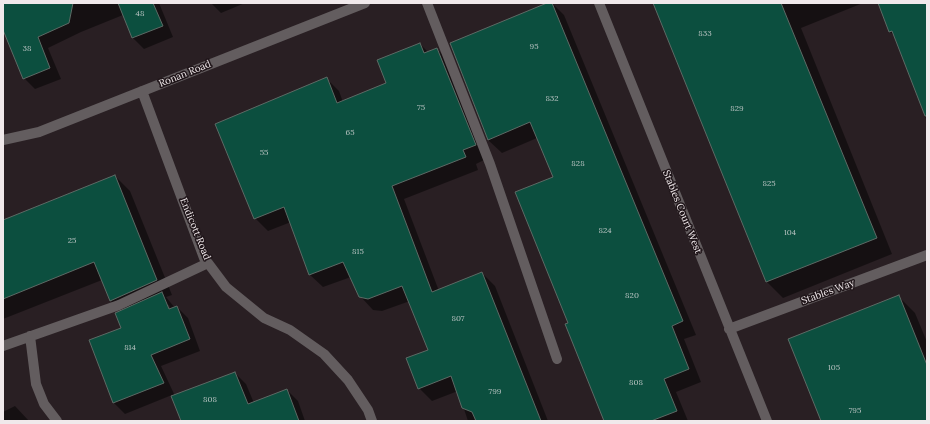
<!DOCTYPE html>
<html>
<head>
<meta charset="utf-8">
<style>
	body { margin:0 }
	#map { position:relative; width:930px; height:424px; overflow:hidden; background:#291f23; font-family:Lora,serif }
	canvas { display:block }
	.frame { position:absolute; inset:0; border:4px solid #f0e9eb; pointer-events:none }
</style>
</head>
<body>
<div id="map">
<canvas width="930" height="424"></canvas>
<div class="frame"></div>
</div>
<script>
const c = document.querySelector('canvas').getContext('2d');
c.lineJoin = 'round';
function fill(path, color) {
  c.fillStyle = color;
  c.fill(path, 'evenodd');
}
function poly(rows) {
  const path = new Path2D();
  for (const r of rows) {
    path.moveTo(r[0], r[1]);
    for (let i = 2; i < r.length; i += 2) path.lineTo(r[i], r[i + 1]);
  }
  return path;
}
function strokePath(path, color, width, dash) {
  c.strokeStyle = color;
  c.lineWidth = width;
  c.lineCap = dash ? 'butt' : 'round';
  c.setLineDash(dash || []);
  c.stroke(path);
}
function label(font, color, halo, rows, align = 'center') {
  c.font = font + ' Lora,serif';
  c.lineWidth = 3;
  c.setLineDash([]);
  c.textBaseline = 'middle';
  c.strokeStyle = halo;
  c.fillStyle = color;
  for (const [text, x, y, turn = 0] of rows) {
    c.save();
    c.translate(x, y);
    c.rotate((+turn || 0) * Math.PI / 180);
    c.textAlign = isNaN(turn) ? turn : align;
    if (halo) c.strokeText(text, 0, 0);
    c.fillText(text, 0, 0);
    c.restore();
  }
}
fill(poly([
	[3,3,159,3,173,37,144,49,133,38,123,15,81,32,48,48,61,79,35,89,24,78,3,27],
	[211,3,245,3,221,13],
	[549,3,552,3,564,15,696,335,684,339,701,382,676,392,688,421,605,421,569,324,554,178,537,138,502,153,488,140],
	[654,3,863,3,801,28,892,254,783,298,767,282],
	[879,3,927,3,927,122,896,37,890,32],
	[420,44,428,52,437,49,450,62,488,158,476,164,478,170,404,199,439,291,482,273,495,286,548,421,468,421,458,391,432,401,419,388,429,350,410,301,382,311,373,310,360,296,351,277,323,287,309,274,291,222,268,231,255,218,326,78,339,91,343,102,388,84],
	[115,176,130,191,172,295,166,297,175,308,177,307,188,318,200,351,161,366,175,396,235,373,246,384,254,403,287,390,298,401,305,421,182,421,172,395,125,414,114,403,90,341,122,328,122,311,111,301,102,280,3,319,3,221],
	[167,305,169,305,172,313,170,314],
	[898,296,915,313,927,342,927,421,822,421],
	[15,406,29,421,3,421,3,412]
]), '#0007');
const building = poly([
	[3,3,73,3,69,23,38,37,50,68,23,79,3,30,3,3],
	[118,3,153,3,163,26,132,38,118,3],
	[547,3,552,3,683,321,672,326,689,369,664,379,677,411,651,421,604,421,565,324,568,323,515,192,553,177,530,122,488,140,450,43,547,3],
	[653,3,781,3,877,238,766,282,653,3],
	[878,3,927,3,927,116,925,116,892,31,889,32,878,3],
	[420,43,424,53,437,48,476,145,463,150,466,157,392,186,432,292,482,272,541,421,476,421,472,412,462,408,451,376,418,389,406,358,428,350,402,286,368,299,359,297,343,262,309,275,284,207,254,219,215,124,327,77,337,103,386,83,377,60,420,43],
	[115,175,157,280,110,301,94,262,3,299,3,220,115,175],
	[162,292,169,309,177,306,190,339,151,355,164,383,113,403,89,340,121,328,115,313,162,292],
	[899,295,927,365,927,421,821,421,788,339,899,295],
	[235,372,248,404,287,389,299,421,181,421,171,396,235,372]
]);
fill(building, '#0c4f3f');
strokePath(building, '#5d6a65', 1);
strokePath(poly([
	[427,3,490,164,557,359]
]), '#635d5f', 10);
strokePath(poly([
	[599,3,767,421],
	[142,91,204,258,208,263,226,287,264,318,290,330,324,354,348,380,368,410,372,421],
	[3,140,39,132,365,3],
	[729,329,927,255],
	[30,336,36,384,44,404,57,421],
	[3,346,119,305,208,263]
]), '#635d5f', 10);
label('8px', '#b7c2c0', null, [
	["48",140,14],
	["833",705,34],
	["95",534,47],
	["38",27,49],
	["832",552,99],
	["75",421,108],
	["829",737,109],
	["65",350,133],
	["55",264,153],
	["828",578,164],
	["825",769,184],
	["824",605,231],
	["104",790,233],
	["25",72,241],
	["815",358,252],
	["820",632,296],
	["807",458,319],
	["814",130,348],
	["105",834,368],
	["808",636,383],
	["799",495,392],
	["808",210,400],
	["795",855,411]
]);
label('10px', '#f0e9eb', '#20161a', [
	["Ronan Road",185,74,-22],
	["Stables Court West",682,212,68],
	["Endicott Road",195,229,68],
	["Stables Way",828,292,-20]
]);
</script>
</body>
</html>
